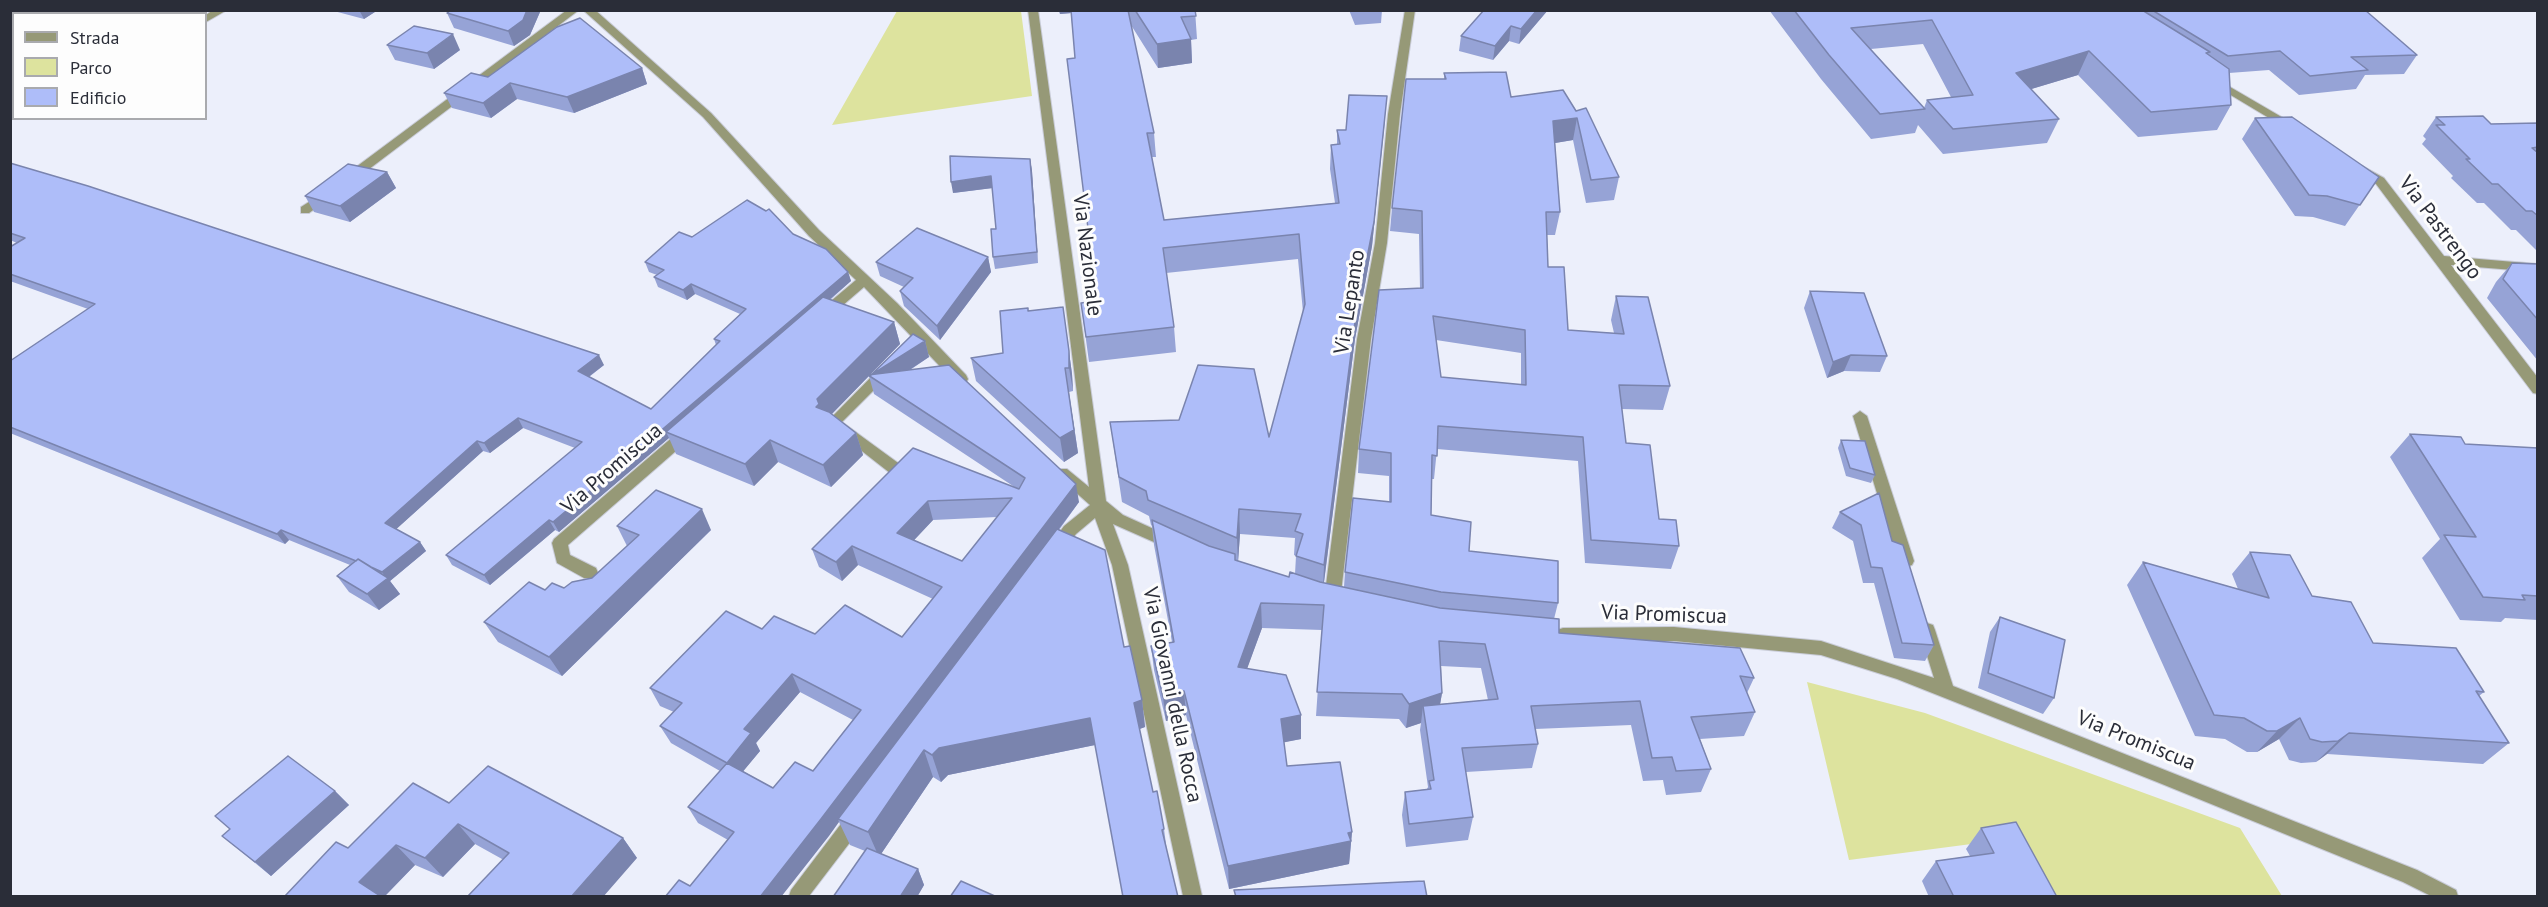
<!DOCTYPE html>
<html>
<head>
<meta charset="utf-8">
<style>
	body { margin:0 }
	#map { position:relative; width:2548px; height:907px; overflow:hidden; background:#eceffb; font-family:"PT Sans",sans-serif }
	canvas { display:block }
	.frame { position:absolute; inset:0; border:12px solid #2a2d38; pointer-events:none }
	.legend { position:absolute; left:12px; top:12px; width:195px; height:108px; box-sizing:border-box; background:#fdfdfd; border:2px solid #a9aaae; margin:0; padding:8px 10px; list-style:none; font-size:18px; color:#2a2d38 }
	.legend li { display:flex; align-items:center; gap:12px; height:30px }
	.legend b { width:30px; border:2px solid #a9aaae }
</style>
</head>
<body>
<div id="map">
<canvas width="2548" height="907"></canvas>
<div class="frame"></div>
<ul class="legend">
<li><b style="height:8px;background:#969977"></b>Strada</li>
<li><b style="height:16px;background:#dde39e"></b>Parco</li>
<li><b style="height:16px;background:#aebdf9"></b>Edificio</li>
</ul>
</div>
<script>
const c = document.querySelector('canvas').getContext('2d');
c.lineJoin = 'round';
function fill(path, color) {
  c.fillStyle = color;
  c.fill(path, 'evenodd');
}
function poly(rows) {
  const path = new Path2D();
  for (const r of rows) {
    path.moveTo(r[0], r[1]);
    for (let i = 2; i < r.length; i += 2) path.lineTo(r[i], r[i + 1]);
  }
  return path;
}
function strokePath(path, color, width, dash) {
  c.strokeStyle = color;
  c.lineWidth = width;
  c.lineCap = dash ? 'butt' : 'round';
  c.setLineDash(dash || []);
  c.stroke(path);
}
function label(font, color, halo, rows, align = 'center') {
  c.font = font + ' "PT Sans",sans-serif';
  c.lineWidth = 6;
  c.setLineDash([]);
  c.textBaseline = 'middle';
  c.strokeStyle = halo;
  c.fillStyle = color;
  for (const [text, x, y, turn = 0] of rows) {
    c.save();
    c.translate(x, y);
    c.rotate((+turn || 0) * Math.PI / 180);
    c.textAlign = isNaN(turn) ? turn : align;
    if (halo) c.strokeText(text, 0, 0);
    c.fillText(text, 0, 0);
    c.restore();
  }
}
fill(poly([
	[897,11,1021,11,1032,96,832,125],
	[1807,682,1925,713,2240,828,2282,896,2032,896,2002,840,1849,860]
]), '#dde39e');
const minor = poly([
	[213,10,227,10,206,22,206,15,213,10],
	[567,10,579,10,352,182,344,182,344,176,567,10],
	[583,10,595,10,711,113,819,230,897,303,966,375,968,379,966,383,956,383,864,287,828,318,818,318,816,315,818,312,856,280,809,236,703,117,583,10],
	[1028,10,1038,10,1106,501,1123,515,1178,540,1180,544,1178,548,1172,550,1113,524,1128,565,1202,896,1183,896,1112,565,1095,518,1076,534,1062,552,1056,554,1050,552,1048,548,1064,526,1090,505,1054,473,1057,469,1067,469,1089,487,1028,10],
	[1405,10,1415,10,1400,114,1387,243,1371,339,1340,601,1338,606,1332,608,1326,606,1324,601,1357,339,1375,243,1388,114,1405,10],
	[2213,77,2297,126,2299,128,2297,130,2289,130,2209,82,2209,78,2213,77],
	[2362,166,2384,178,2444,256,2538,264,2538,272,2451,265,2538,378,2538,394,2533,393,2376,184,2358,173,2358,167,2362,166],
	[326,191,332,195,330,198,309,213,301,213,301,207,326,191],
	[884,367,889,369,891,372,889,375,842,422,905,468,908,472,905,476,893,485,888,483,885,479,890,473,826,423,879,369,884,367],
	[1860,411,1867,416,1914,561,1912,565,1906,567,1900,565,1898,561,1853,416,1860,411],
	[687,428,694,433,692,437,568,545,570,555,596,568,598,573,596,578,584,578,557,563,552,543,554,539,682,429,687,428],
	[1927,623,1933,625,1935,630,1953,686,2417,870,2456,890,2458,896,2431,896,2403,882,2157,782,1897,679,1821,655,1674,641,1563,642,1557,640,1555,635,1557,630,1563,628,1674,627,1821,641,1934,678,1919,630,1921,625,1927,623],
	[857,810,864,812,866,818,864,824,809,896,789,896,791,890,850,812,857,810]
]);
strokePath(minor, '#c9ccd8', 2);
fill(minor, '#969977');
fill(poly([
	[330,10,378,10,364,19],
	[1059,10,1195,10,1197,39,1191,40,1192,63,1158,68,1131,25,1154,133,1156,157,1152,157,1164,220,1335,203,1330,169,1331,145,1337,145,1337,130,1346,130,1385,120,1372,246,1355,339,1324,583,1344,587,1345,572,1389,502,1389,476,1358,473,1359,449,1420,289,1419,234,1390,231,1392,208,1444,79,1444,73,1511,97,1563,90,1619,177,1614,200,1586,203,1573,140,1555,143,1560,212,1555,235,1547,235,1548,267,1568,330,1614,333,1611,320,1616,296,1670,386,1663,410,1622,409,1626,443,1659,519,1679,546,1671,569,1585,563,1578,461,1437,449,1434,479,1432,479,1431,515,1469,551,1558,603,1554,619,1559,633,1754,678,1747,693,1755,712,1744,736,1700,739,1711,769,1701,792,1666,795,1663,780,1643,781,1631,725,1535,729,1538,744,1532,768,1466,772,1473,817,1468,840,1406,847,1402,815,1405,792,1427,789,1428,787,1420,730,1421,723,1406,728,1399,719,1316,716,1322,630,1262,628,1247,668,1301,715,1301,739,1284,742,1287,766,1352,832,1350,855,1349,864,1229,889,1186,715,1166,721,1154,670,1151,646,1172,642,1154,545,1152,526,1151,525,1149,516,1122,502,1110,422,1269,437,1303,312,1298,259,1166,273,1174,327,1176,352,1089,362,1081,303,1097,301,1071,13,1060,14],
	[1436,340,1521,353,1521,385,1441,377],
	[1240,534,1295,538,1294,555,1296,556,1295,574,1289,577,1238,561],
	[1441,666,1481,668,1488,700,1440,704,1442,693],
	[1349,10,1382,10,1381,23,1355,25],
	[1484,10,1548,10,1519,44,1509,41,1493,60,1459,51,1461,36],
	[1769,10,2365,10,2417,55,2404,74,2365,75,2356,89,2299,95,2269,70,2229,73,2231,105,2217,130,2138,137,2078,75,2031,89,2059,119,2047,143,1943,154,1918,125,1915,133,1871,139,1821,79],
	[1923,44,1951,97,1927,100,1924,108,1871,49],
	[540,12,530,35,514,46,454,28,447,13],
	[387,45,460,50,434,69,395,60],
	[642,68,647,84,574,113,517,99,491,118,452,108,444,93,488,77],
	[2436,117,2491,124,2538,123,2538,252,2516,230,2511,230,2484,203,2477,203,2451,178,2453,176,2422,144,2426,139,2423,136],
	[2255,118,2379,177,2345,226,2313,217,2295,216,2242,139],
	[1030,159,1032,171,1038,263,995,269,993,257,996,229,992,188,953,193],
	[10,163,604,365,589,377,651,409,716,345,714,339,740,314,695,294,687,300,658,287,654,277,657,275,649,272,645,262,692,237,793,234,848,272,851,281,830,300,894,322,900,344,870,375,872,375,925,341,929,357,910,370,1079,502,1059,530,1124,647,1142,700,1145,727,1139,729,1153,792,1164,829,1167,852,1095,745,948,775,941,782,933,777,881,854,918,869,924,885,917,897,833,897,865,851,850,845,839,822,690,886,728,840,698,823,688,807,720,771,671,743,660,726,674,712,660,706,650,688,762,629,815,634,902,637,933,599,858,565,842,581,819,567,812,549,913,448,1016,488,874,394,869,376,832,414,856,433,863,455,831,487,778,462,754,486,676,454,669,438,559,532,555,530,490,585,452,565,446,555,575,448,523,428,490,453,483,451,396,529,420,542,426,551,390,581,400,594,379,610,349,592,337,576,350,565,289,540,285,544,10,433,10,361,88,309,10,281,10,247,17,243,10,240],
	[997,517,962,561,914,540,933,520],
	[800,692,853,720,813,771,773,788,743,771,760,751,756,743],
	[387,172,396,188,350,222,314,212,305,196],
	[988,257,991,272,940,340,904,306,900,291,904,287,880,276,876,262],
	[2512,263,2538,264,2538,361,2487,298,2496,282],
	[1810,291,1887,356,1880,372,1844,371,1827,378,1804,308],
	[1063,307,1072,374,1073,391,1069,392,1078,453,1064,462,976,381,971,358,1003,353,1028,311],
	[2410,434,2465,444,2538,448,2538,620,2505,618,2501,622,2460,620,2422,558,2440,539,2390,457],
	[1841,440,1875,475,1871,483,1846,476,1838,448],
	[1840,512,1892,541,1934,645,1925,661,1894,658,1874,583,1863,583,1853,541,1832,528],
	[617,526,711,530,562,676,498,642,484,622,545,590,564,588,592,578,627,546],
	[2250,552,2312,596,2373,643,2484,692,2479,696,2509,743,2483,764,2327,754,2316,762,2301,763,2289,760,2279,739,2257,752,2247,752,2225,739,2195,736,2127,585,2143,562,2238,589,2232,574],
	[2000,617,2054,698,2043,714,1978,688,1990,632],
	[335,791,349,805,271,876,222,836],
	[449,803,623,838,637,858,502,859,475,844,443,877,415,865,384,897,284,897,348,848],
	[1981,828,2057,897,1929,897,1922,881,1936,861,1970,856,1966,849]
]), '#96a3d6');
fill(poly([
	[21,10,69,10,63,14,15,14],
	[359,10,378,10,364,19],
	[527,10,539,10,540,12,530,35,514,46,508,31],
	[1059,10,1071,10,1072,13,1060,14],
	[1537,10,1548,10,1519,44,1521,29],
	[14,14,14,39,10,41,10,16],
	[1511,26,1509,41,1493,60,1495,46],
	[453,34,460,50,434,69,427,53],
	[1191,39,1192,63,1158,68,1157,44],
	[2089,51,2078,75,2005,97,2016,73],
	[642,68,647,84,574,113,567,97],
	[510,83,517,99,491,118,483,103],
	[1387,96,1372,246,1355,339,1323,589,1324,565,1356,314],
	[1577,118,1573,140,1549,144,1553,121],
	[1030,159,1032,171,1038,263,1037,252],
	[387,172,396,188,350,222,340,206],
	[991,176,993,188,953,193,951,182],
	[988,257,991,272,940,340,937,326],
	[848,272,851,281,673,434,666,432,669,438,559,532,553,522],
	[691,284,695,294,687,300,683,290],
	[1063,307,1072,374,1073,391,1069,368],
	[894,322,900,344,825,421,816,407,817,399],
	[925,341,929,357,885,386,871,375],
	[599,355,604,365,583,381,578,371],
	[1851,355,1844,371,1827,378,1833,362],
	[1065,368,1078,453,1064,462,1060,438],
	[518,418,523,428,490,453,484,443],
	[856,433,863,455,831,487,823,465],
	[770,440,778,462,754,486,745,464],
	[477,441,483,451,392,533,385,523],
	[1076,484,1079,502,841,820,838,819,839,822,829,836,781,897,760,897],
	[928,501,933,520,903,552,897,533],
	[702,509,711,530,562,676,549,657],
	[1239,509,1240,534,1238,562,1237,538],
	[549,520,555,530,490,585,484,575],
	[281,530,289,540,285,544,277,534],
	[420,542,426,551,390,581,400,594,379,610,367,594,387,579,382,572],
	[852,546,858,565,842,581,836,562],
	[1261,603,1262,628,1239,691,1238,667],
	[792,674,800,692,756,743,760,751,736,780,727,763,744,729],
	[1184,691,1186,715,1166,721,1163,697],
	[1442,693,1438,717,1423,706,1421,723,1406,728,1409,704],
	[1142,700,1145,727,1137,730,1134,703],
	[1301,715,1301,739,1281,743,1281,719],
	[1090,718,1095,745,948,775,941,782,932,755,939,748],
	[2300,718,2279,739,2257,752,2277,731],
	[2349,733,2327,754,2316,762,2338,741],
	[924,750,933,777,879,857,868,832],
	[335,791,349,805,271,876,255,862],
	[458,824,475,844,443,877,425,858],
	[1352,832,1349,864,1229,889,1228,866],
	[623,838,637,858,603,897,571,897],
	[396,845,415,865,384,897,374,897,359,882],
	[918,869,924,885,917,897,900,897]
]), '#7a84ae');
const building = poly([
	[10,10,21,10,10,16,10,10],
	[451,10,527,10,523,20,508,31,447,13,451,10],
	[1071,10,1128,10,1154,133,1147,133,1164,220,1339,203,1331,145,1340,144,1337,130,1346,130,1349,95,1387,96,1374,222,1356,314,1324,565,1296,556,1303,534,1295,531,1301,514,1239,509,1237,538,1148,500,1146,491,1119,477,1110,422,1179,420,1198,365,1254,369,1269,437,1305,304,1299,234,1163,248,1174,327,1086,337,1081,303,1097,301,1067,59,1075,58,1071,10],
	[1135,10,1195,10,1196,16,1181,17,1191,39,1157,44,1135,10],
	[1484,10,1537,10,1521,29,1511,26,1495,46,1461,36,1484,10],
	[1794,10,2142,10,2210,52,2206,53,2229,69,2231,105,2151,112,2089,51,2016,73,2059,119,1953,129,1927,100,1973,95,1932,20,1851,28,1925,109,1880,114,1829,55,1794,10],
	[2152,10,2365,10,2417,55,2351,57,2368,70,2310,76,2280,51,2228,56,2152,10],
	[580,18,642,68,567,97,510,83,483,103,444,93,471,73,488,77,557,27,580,18],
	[414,26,453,34,427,53,387,45,414,26],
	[1506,72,1511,97,1563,90,1576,111,1586,108,1619,177,1591,180,1577,118,1553,121,1560,212,1546,212,1548,267,1564,267,1568,330,1624,334,1616,296,1648,297,1670,386,1619,385,1626,443,1650,445,1659,519,1676,520,1679,546,1591,540,1583,437,1438,426,1437,456,1432,455,1431,515,1471,522,1469,551,1558,561,1558,603,1441,592,1345,572,1353,498,1391,502,1391,453,1359,449,1379,290,1423,288,1422,211,1392,208,1406,79,1446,79,1444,73,1506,72],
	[1433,316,1525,330,1526,385,1441,377,1433,316],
	[2483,116,2491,124,2538,123,2538,147,2532,148,2538,153,2538,216,2532,211,2526,211,2498,184,2492,184,2466,159,2470,159,2436,125,2445,125,2436,117,2483,116],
	[2292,117,2379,177,2360,205,2327,196,2309,195,2255,118,2292,117],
	[950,156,1030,159,1037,252,993,257,991,229,996,229,991,176,951,182,950,156],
	[10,163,88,186,599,355,578,371,651,409,720,341,714,339,746,309,691,284,683,290,654,277,664,270,645,262,679,232,692,237,747,200,766,211,769,209,793,234,826,249,848,272,553,522,549,520,484,575,446,555,582,442,518,418,484,443,477,441,385,523,420,542,382,572,371,567,358,559,356,561,281,530,277,534,10,427,10,361,95,304,10,274,10,247,25,238,10,233,10,163],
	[348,164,387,172,340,206,305,196,348,164],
	[917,228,988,257,937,326,900,291,913,278,876,262,917,228],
	[2512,263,2538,264,2538,320,2503,279,2512,263],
	[1810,291,1864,293,1887,356,1851,355,1833,362,1810,291],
	[823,297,894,322,817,399,819,404,816,407,829,412,856,433,823,465,770,440,745,464,666,432,823,297],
	[1063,307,1069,351,1069,368,1065,368,1074,430,1060,438,971,358,1003,353,1000,311,1028,308,1028,311,1063,307],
	[913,334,925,341,871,375,913,334],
	[949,365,1076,484,821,819,760,897,665,897,679,880,690,886,734,832,688,807,727,763,660,726,682,703,650,688,726,611,762,629,774,616,815,634,845,605,902,637,942,587,852,546,836,562,812,549,913,448,1019,489,1025,478,868,375,949,365],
	[1012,498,962,561,897,533,928,501,1012,498],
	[792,674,861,710,813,771,795,762,773,788,727,763,751,733,744,729,792,674],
	[2410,434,2461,437,2465,444,2538,448,2538,596,2522,595,2525,600,2483,597,2444,535,2476,537,2410,434],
	[1841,440,1865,441,1875,475,1850,468,1841,440],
	[656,490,702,509,549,657,484,622,529,582,545,590,552,583,564,588,572,582,592,578,639,535,617,526,656,490],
	[1879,493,1892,541,1903,545,1934,645,1902,643,1882,568,1871,567,1861,525,1840,512,1879,493],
	[1152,520,1209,546,1235,554,1235,560,1289,577,1290,572,1320,582,1440,608,1559,619,1559,633,1740,648,1754,678,1740,676,1755,712,1691,717,1711,769,1676,771,1672,757,1652,758,1640,701,1531,706,1538,744,1462,748,1473,817,1409,824,1405,792,1431,789,1429,781,1434,780,1423,706,1498,699,1485,644,1439,641,1442,693,1409,704,1402,694,1317,692,1324,605,1261,603,1238,667,1286,675,1301,715,1281,719,1287,766,1340,762,1352,832,1348,833,1351,841,1228,866,1184,691,1163,697,1151,646,1174,642,1152,520],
	[1057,529,1105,550,1124,647,1130,646,1142,700,1134,703,1153,792,1157,791,1164,829,1162,830,1178,897,1123,897,1090,718,939,748,932,755,924,750,868,832,838,819,1057,529],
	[2250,552,2290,555,2312,596,2351,602,2373,643,2456,648,2484,692,2476,691,2509,743,2349,733,2338,741,2322,742,2310,739,2300,718,2277,731,2267,731,2244,718,2214,715,2143,562,2269,598,2250,552],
	[358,559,388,578,367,594,337,576,358,559],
	[2000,617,2065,640,2054,698,1988,673,2000,617],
	[288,756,335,791,255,862,222,836,230,829,215,816,288,756],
	[488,766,623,838,571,897,467,897,509,853,458,824,425,858,396,845,359,882,382,897,284,897,336,842,348,848,413,783,449,803,488,766],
	[2016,822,2057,897,1954,897,1936,861,1994,853,1981,828,2016,822],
	[867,848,918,869,900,897,833,897,867,848],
	[961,881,997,897,950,897,961,881],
	[1424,881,1427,897,1236,897,1234,890,1424,881]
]);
fill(building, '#aebdf9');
strokePath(building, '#7a84ae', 1.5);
label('21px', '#2a2d38', '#fdfdfd', [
	["Via Pastrengo",2440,228,53],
	["Via Nazionale",1087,255,83],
	["Via Lepanto",1350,302,-81],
	["Via Promiscua",612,469,-41],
	["Via Promiscua",1664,615,2],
	["Via Giovanni della Rocca",1172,695,78],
	["Via Promiscua",2136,741,22]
]);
</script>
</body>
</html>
